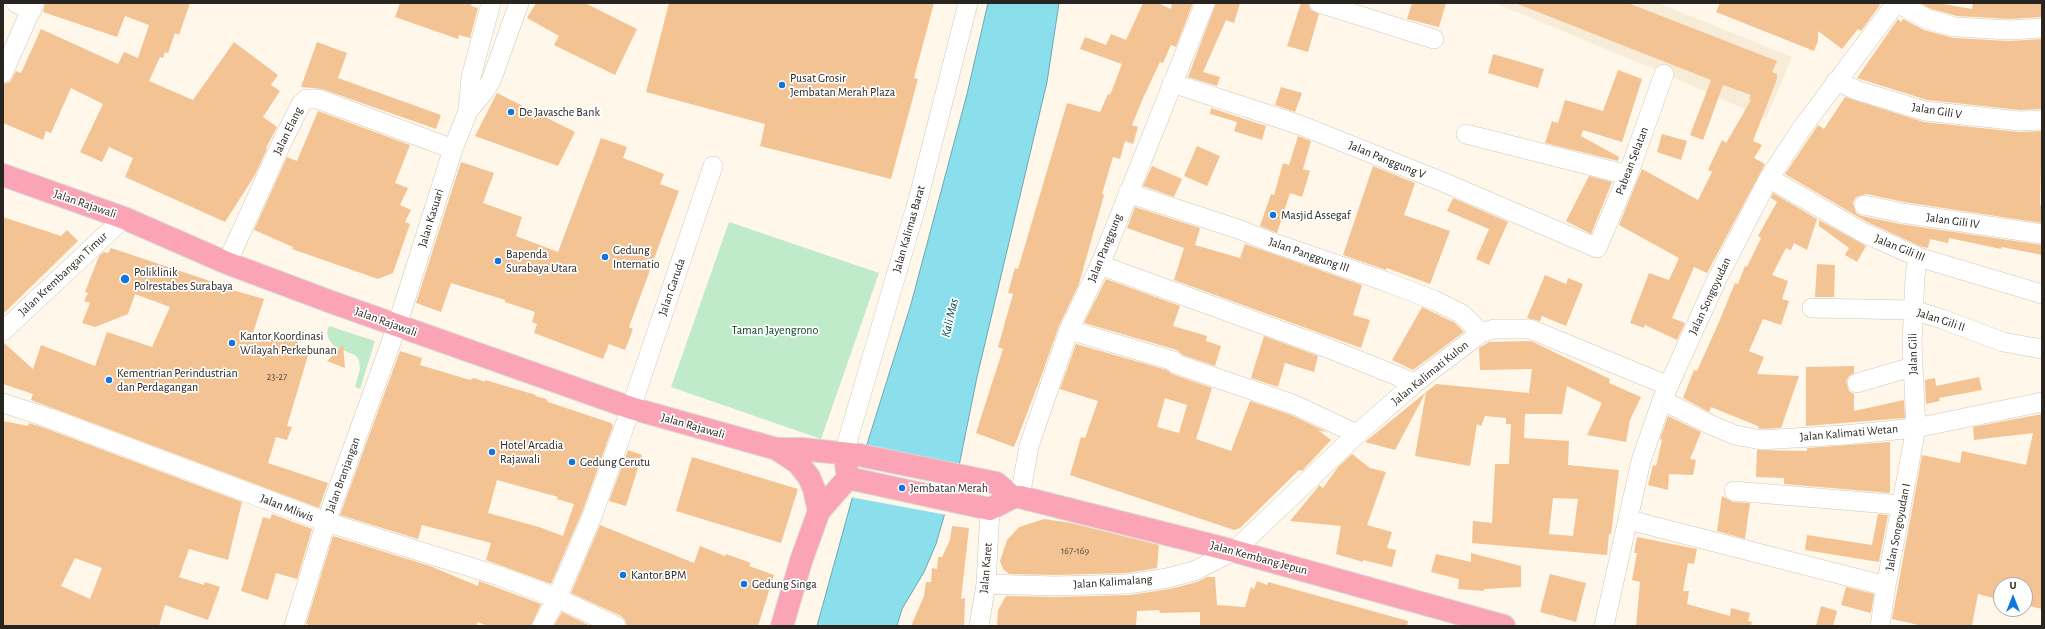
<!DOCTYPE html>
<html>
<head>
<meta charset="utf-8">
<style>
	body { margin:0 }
	#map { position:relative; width:2045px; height:629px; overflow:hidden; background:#fff7e9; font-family:"Alegreya Sans",sans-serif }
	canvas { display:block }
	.frame { position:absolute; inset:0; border:4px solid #282520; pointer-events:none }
	.north { position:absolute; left:1993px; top:577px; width:40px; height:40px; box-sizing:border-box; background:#fff; border:1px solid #a9a8a6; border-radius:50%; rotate:0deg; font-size:11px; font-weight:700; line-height:16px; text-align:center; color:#282520 }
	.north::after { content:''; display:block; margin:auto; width:14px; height:18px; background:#0e76de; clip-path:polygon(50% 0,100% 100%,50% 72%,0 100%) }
</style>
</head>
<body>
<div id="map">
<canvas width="2045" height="629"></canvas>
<div class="frame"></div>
<div class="north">U</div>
</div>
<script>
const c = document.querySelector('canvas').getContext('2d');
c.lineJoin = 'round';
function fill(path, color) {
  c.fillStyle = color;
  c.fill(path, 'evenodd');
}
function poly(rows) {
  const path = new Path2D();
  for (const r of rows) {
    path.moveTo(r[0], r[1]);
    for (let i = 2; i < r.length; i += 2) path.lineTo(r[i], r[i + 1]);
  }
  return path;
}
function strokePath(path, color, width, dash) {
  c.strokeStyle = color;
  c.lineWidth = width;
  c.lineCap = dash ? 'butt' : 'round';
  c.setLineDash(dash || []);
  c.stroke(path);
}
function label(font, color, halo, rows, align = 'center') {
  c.font = font + ' "Alegreya Sans",sans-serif';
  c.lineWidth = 3.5;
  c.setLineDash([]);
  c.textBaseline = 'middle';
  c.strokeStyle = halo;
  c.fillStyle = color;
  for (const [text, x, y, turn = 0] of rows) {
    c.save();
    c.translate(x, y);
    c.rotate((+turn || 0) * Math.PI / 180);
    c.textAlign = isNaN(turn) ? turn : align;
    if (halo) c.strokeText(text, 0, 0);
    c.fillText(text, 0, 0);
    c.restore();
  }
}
fill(poly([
	[1495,3,1658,3,1792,57,1766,119,1671,76]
]), '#f7ecd7');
fill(poly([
	[729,222,879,273,821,439,671,387],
	[329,326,375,341,360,389,355,387,360,369,359,360,355,355,335,347,329,340,327,333]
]), '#bfebca');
const water = poly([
	[988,3,1059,3,1047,82,977,377,960,461,936,544,924,572,902,609,897,626,817,626,868,441,911,304,967,94,988,3]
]);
fill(water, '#8bdfed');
strokePath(water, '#6da7b0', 1);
fill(poly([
	[865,446,958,475,947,515,850,497]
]), '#fff7e9');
fill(poly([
	[45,3,190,3,179,35,175,33,168,53,165,52,163,58,160,57,149,81,193,100,234,42,278,75,271,85,280,91,263,117,277,127,266,148,267,149,255,175,225,222,125,177,133,158,109,147,102,162,80,152,103,104,71,88,51,133,46,131,43,140,3,123,3,84,10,82,16,71,21,73,41,29,118,64,124,52,138,58,149,25,125,16,117,37,43,12],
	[400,3,472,3,471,6,478,8,470,38,459,35,458,39,395,17],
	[536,3,585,3,637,29,615,75,554,45,559,36,527,18],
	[669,3,934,3,914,78,918,79,891,179,760,146,765,124,646,92],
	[1143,3,1158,3,1171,9,1172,3,1193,3,1176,47,1171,45,1163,63,1160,62,1144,96,1132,125,1138,127,1133,144,1125,141,1120,159,1113,157,1102,194,1104,195,1079,284,1059,326,1039,382,1014,447,976,433,1003,349,998,347,1013,294,1008,293,1012,278,1015,268,1018,269,1067,103,1100,112,1108,94,1110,95,1122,64,1080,49,1085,37,1106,45,1111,34,1126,40],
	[1216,3,1240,3,1234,23,1226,20,1203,72,1220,77,1217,86,1188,77],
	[1301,3,1308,3,1311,10,1319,14,1308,52,1287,46],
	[1412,3,1446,3,1439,27,1407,19],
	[1515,3,1628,3,1777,61,1772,72,1777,74,1777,79,1753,141,1762,145,1754,158,1765,164,1707,273,1694,267,1672,318,1685,323,1677,340,1645,325,1644,328,1630,323,1649,273,1669,280,1679,258,1619,225,1642,169,1698,200,1712,172,1708,170,1722,140,1726,143,1751,100,1749,99,1751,95,1723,85,1703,140,1690,135,1711,80],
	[1720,3,1877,3,1880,5,1861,31,1858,29,1842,49,1818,31,1818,41,1814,51,1716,12],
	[1920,3,1938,3,1972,9,1973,3,2042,3,2042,17,2010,19,1957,16,1931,9],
	[1898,19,1901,22,1903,19,1924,30,1954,38,2009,41,2042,39,2042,109,2020,110,1927,100,1857,78],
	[317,42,347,53,338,78,441,115,436,129,322,89,301,87],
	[1493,54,1544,69,1538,88,1488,73],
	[1618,70,1642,79,1622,142,1583,130,1581,136,1619,157,1618,161,1545,143,1552,121,1558,123,1565,100,1603,111],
	[1281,87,1302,93,1295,112,1275,105],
	[497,93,575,132,558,166,475,136],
	[1845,97,1924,122,2019,132,2042,131,2040,205,2042,205,2042,223,1904,202,1866,194,1856,197,1853,203,1856,213,1862,216,1900,224,2042,245,2042,255,2002,247,2001,249,1949,238,1948,243,1930,239,1928,248,1922,247,1867,222,1785,174,1818,125,1824,129],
	[1211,108,1266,126,1262,140,1234,131,1237,122,1210,114],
	[318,111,410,145,395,183,408,188,400,205,411,210,405,222,410,224,393,273,378,279,292,249,293,247,254,230,287,157,297,161],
	[1662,134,1687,141,1681,160,1657,152],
	[1298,136,1311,141,1303,169,1310,171,1302,197,1290,193,1277,233,1260,226,1271,194,1274,195,1283,163,1289,165],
	[601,138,627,147,623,158,664,174,660,184,679,191,629,327,633,329,625,350,609,344,603,359,534,333,537,324,532,322,535,312,505,302,505,300,451,283,441,312,416,303,461,162,494,173,483,203,522,217,516,236,558,252],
	[1197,146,1220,156,1207,186,1184,176],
	[1152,166,1182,179,1174,197,1143,186],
	[1373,166,1415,183,1404,215,1450,231,1430,284,1387,268,1386,270,1343,255],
	[1589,176,1612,182,1591,234,1566,221],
	[1773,193,1817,219,1807,250,1794,243,1791,250,1786,248,1772,275,1788,281,1782,299,1789,301,1781,325,1763,319,1749,351,1764,357,1757,374,1799,376,1781,428,1762,429,1758,428,1758,426,1711,407,1709,412,1683,398,1694,370,1697,371,1719,322,1735,283,1738,284,1745,266,1747,267,1761,238,1758,236,1777,202,1771,198],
	[1453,198,1508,222,1489,265,1476,259,1489,229,1447,211],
	[1135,207,1200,228,1195,245,1240,258,1245,244,1362,285,1353,315,1370,320,1361,348,1174,280,1184,248,1127,228],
	[3,217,61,236,67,230,78,241,3,314],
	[1819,220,1866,246,1857,262,1845,255,1849,248,1819,226],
	[111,248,207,280,226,287,225,288,264,299,253,333,276,340,287,335,296,338,301,349,309,352,287,426,292,427,287,440,276,437,268,463,328,483,319,508,31,400,33,394,3,384,3,342,33,369,41,345,95,366,107,332,152,347,170,307,135,294,128,314,95,327,82,323,90,303,84,301,88,293,85,292,99,256,104,252,108,253],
	[1817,264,1835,265,1834,297,1815,297],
	[1545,275,1566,284,1568,278,1583,284,1566,326,1542,316,1540,321,1527,318],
	[1106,279,1180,306,1173,326,1207,336,1206,341,1221,346,1215,366,1183,355,1177,350,1084,323],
	[1422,307,1455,323,1464,332,1413,370,1392,360],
	[1264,336,1318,356,1314,372,1285,363,1278,387,1251,378],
	[1531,341,1610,379,1609,383,1641,397,1630,420,1626,442,1587,435,1602,403,1567,386,1562,414,1525,414,1524,438,1569,441,1568,465,1619,470,1611,534,1609,534,1607,555,1472,543,1473,521,1492,523,1495,464,1509,464,1511,424,1506,424,1506,418,1485,416,1481,426,1477,424,1470,466,1415,456,1426,392,1395,450,1365,442,1436,384,1529,393,1532,369,1480,370,1479,348,1489,342],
	[1553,498,1578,499,1573,536,1549,534],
	[1076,344,1167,370,1172,374,1212,388,1196,439,1231,451,1250,401,1291,415,1329,433,1318,430,1331,440,1302,471,1299,470,1240,528,1234,530,1070,475,1081,437,1085,438,1098,401,1060,389],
	[1165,398,1187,405,1179,433,1157,427],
	[343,345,345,368,327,361],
	[400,351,422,358,420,365,470,380,474,378,485,382,485,380,536,395,535,396,546,399,548,402,611,423,613,426,583,510,551,584,486,560,491,543,422,525,418,539,340,515],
	[497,480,558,497,557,499,574,504,563,536,539,527,488,513],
	[1854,366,1854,373,1849,376,1846,381,1849,391,1854,394,1854,411,1904,400,1905,418,1806,426,1806,367],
	[1979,377,1982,390,1939,398,1940,401,1926,404,1925,380,1935,378,1936,386],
	[2042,414,2042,609,2025,605,2025,585,2001,585,2001,600,1978,594,1972,626,1923,626,1892,619,1922,455,1960,463,1962,451,2026,465,2033,433,1974,440,1973,427],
	[1668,416,1701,432,1690,459,1696,460,1693,475,1669,474,1668,490,1648,485,1653,465,1656,466,1662,440,1660,439],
	[3,421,28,426,29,423,45,428,242,502,228,560,189,549,179,577,204,585,205,582,220,587,208,620,165,605,159,626,3,626],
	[75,558,102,568,90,599,61,586],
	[1890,442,1890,493,1784,484,1784,478,1756,477,1757,450,1807,451,1807,448],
	[628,450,642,455,626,506,609,501],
	[1352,454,1370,468,1386,472,1367,525,1392,532,1387,548,1396,550,1392,567,1363,560,1363,562,1336,554,1341,526,1290,521,1318,487,1319,485,1323,488,1338,467],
	[692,457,798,489,781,543,676,511],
	[1722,496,1733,502,1750,503,1745,539,1717,531],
	[272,514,312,529,297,579,276,573,268,600,241,591,263,517,270,519],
	[1878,514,1888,515,1879,562,1805,550,1807,535,1872,545],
	[1044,519,1071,523,1159,545,1157,568,1127,573,1055,575,1009,574,1003,569,1000,561,1007,540,1019,527],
	[600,525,694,563,700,546,725,556,726,554,751,563,749,566,774,575,758,626,627,626,625,620,621,616,571,593],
	[952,526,969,528,961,599,965,598,964,626,911,626,924,596,926,582,931,582,932,568,937,569,938,557,942,557,950,540],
	[333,536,430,566,478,586,479,581,541,604,531,626,487,626,478,622,476,626,312,626,306,624],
	[1637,537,1697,549,1694,564,1688,563,1683,591,1689,591,1687,604,1730,616,1731,608,1750,613,1748,621,1752,622,1751,626,1636,626,1640,582,1632,580,1637,553,1634,553],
	[1471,553,1521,566,1521,587,1484,589,1484,591,1458,589,1459,579,1431,572,1436,554,1471,562],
	[1550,574,1586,583,1576,622,1540,612],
	[1207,577,1215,577,1217,605,1245,607,1251,587,1254,589,1257,581,1267,585,1268,582,1408,621,1407,626,1200,626,1200,612,1160,613,1159,610,1137,611,1136,626,997,626,998,610,1006,596,1055,597,1130,595,1170,589,1197,582],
	[1846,587,1874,594,1871,613,1841,605],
	[1821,606,1837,611,1833,626,1816,626],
	[562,612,590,626,554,626]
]), '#f4c393');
const minor = poly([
	[16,3,32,10],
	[1319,3,1434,39],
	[1897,3,1927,19,1955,27,2010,30,2042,28],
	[3,73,34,3],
	[1836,81,1859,91,1925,111,2020,121,2042,120],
	[1172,83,1300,125,1443,182,1597,248,1628,175,1664,74],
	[468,111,484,92,491,81,519,3],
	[1466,134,1628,175],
	[1769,178,1862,232,1918,257,2042,294],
	[1128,193,1238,229,1268,241,1384,281,1434,300,1462,314,1481,333],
	[1864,205,1902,213,2042,234],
	[227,263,283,140,301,104,306,99,318,99,453,149],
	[1100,265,1325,347,1415,383],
	[1812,308,1913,310,1942,319,2003,342,2042,349],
	[1069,330,1174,361,1176,364,1295,405,1357,434],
	[3,331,124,218],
	[1857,383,1912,367],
	[1662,400,1711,425,1735,435,1761,440,1844,435,1916,428,2042,402],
	[3,403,49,418,326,522,499,576,557,598,616,626],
	[844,453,918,200,968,3],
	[1734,491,1901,505],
	[1020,497,1029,446,1069,330,1100,265,1205,3],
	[1629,520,1886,586],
	[986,584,1055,586,1128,584,1167,578,1194,571,1234,551,1357,434,1415,383,1481,333,1494,329,1530,329,1669,386],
	[294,626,326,522,397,326,453,149,468,111,471,77,491,3],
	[542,626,557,598,593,514,631,408,713,166],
	[979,626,986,584,990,509],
	[1604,626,1641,461,1662,400,1717,279,1769,178,1802,128,1896,3],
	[1880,626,1886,586,1916,428,1912,343,1915,276,1918,257]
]);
const major = poly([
	[3,175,124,218,227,263,334,303,631,408,777,449,801,449,859,455,996,483,1013,497],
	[777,449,798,463,809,477,814,489,819,511],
	[848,478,990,509,1013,497,1020,497,1234,551,1504,626],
	[782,626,801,561,819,511,848,478,846,464]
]);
strokePath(minor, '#cec7ba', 20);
strokePath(major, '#d8d8d7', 24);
strokePath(minor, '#fff', 19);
strokePath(major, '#faa4b5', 22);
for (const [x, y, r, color] of [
	[782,85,4,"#0e76de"],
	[511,112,4,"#0e76de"],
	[1273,215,4,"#0e76de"],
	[605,257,4,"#0e76de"],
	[498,261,4,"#0e76de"],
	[125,279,5,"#0e76de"],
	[232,343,4,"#0e76de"],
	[109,380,4,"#0e76de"],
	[492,452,4,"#0e76de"],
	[572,462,4,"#0e76de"],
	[902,488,4,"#0e76de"],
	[623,575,4,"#0e76de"],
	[744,584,4,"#0e76de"]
]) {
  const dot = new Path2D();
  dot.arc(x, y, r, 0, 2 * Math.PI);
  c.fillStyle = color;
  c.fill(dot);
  strokePath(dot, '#fff', 1.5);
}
label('10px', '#5b4c3d', null, [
	["23-27",277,377],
	["167-169",1075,551]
]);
label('12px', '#282520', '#fff', [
	["Pusat Grosir",790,78],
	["Jembatan Merah Plaza",790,92],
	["De Javasche Bank",519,112],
	["Masjid Assegaf",1281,215],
	["Gedung",613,250],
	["Internatio",613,264],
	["Bapenda",506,254],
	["Surabaya Utara",506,268],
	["Poliklinik",134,272],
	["Polrestabes Surabaya",134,286],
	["Kantor Koordinasi",240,336],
	["Wilayah Perkebunan",240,350],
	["Kementrian Perindustrian",117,373],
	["dan Perdagangan",117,387],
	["Hotel Arcadia",500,445],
	["Rajawali",500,459],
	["Gedung Cerutu",580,462],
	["Jembatan Merah",910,488],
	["Kantor BPM",631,575],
	["Gedung Singa",752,584]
], 'left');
label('12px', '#282520', '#fff', [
	["Jalan Gili V",1937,111,9],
	["Jalan Elang",288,131,-64],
	["Jalan Panggung V",1387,160,22],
	["Pabean Selatan",1632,161,-69],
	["Jalan Rajawali",85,204,19],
	["Jalan Kasuari",431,218,-73],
	["Jalan Gili IV",1953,221,8],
	["Jalan Kalimas Barat",909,229,-74],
	["Jalan Panggung",1105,248,-68],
	["Jalan Gili III",1900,248,22],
	["Jalan Panggung III",1309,255,19],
	["Jalan Krembangan Timur",63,274,-43],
	["Jalan Garuda",672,287,-71],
	["Jalan Songoyudan",1710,296,-65],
	["Jalan Gili II",1941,320,18],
	["Jalan Rajawali",386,322,20],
	["Jalan Gili",1913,354,-91],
	["Jalan Kalimati Kulon",1430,373,-39],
	["Jalan Rajawali",693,426,16],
	["Jalan Kalimati Wetan",1849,433,-5],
	["Jalan Branjangan",343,475,-70],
	["Jalan Mliwis",287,508,21],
	["Jalan Songoyudan I",1898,527,-79],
	["Jalan Kembang Jepun",1259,558,15],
	["Jalan Karet",986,568,-85],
	["Jalan Kalimalang",1113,582,-4]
]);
label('12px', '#004620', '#fff', [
	["Taman Jayengrono",775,330]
]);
label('italic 13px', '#004f59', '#fff', [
	["Kali Mas",950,318,-77]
]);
</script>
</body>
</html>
